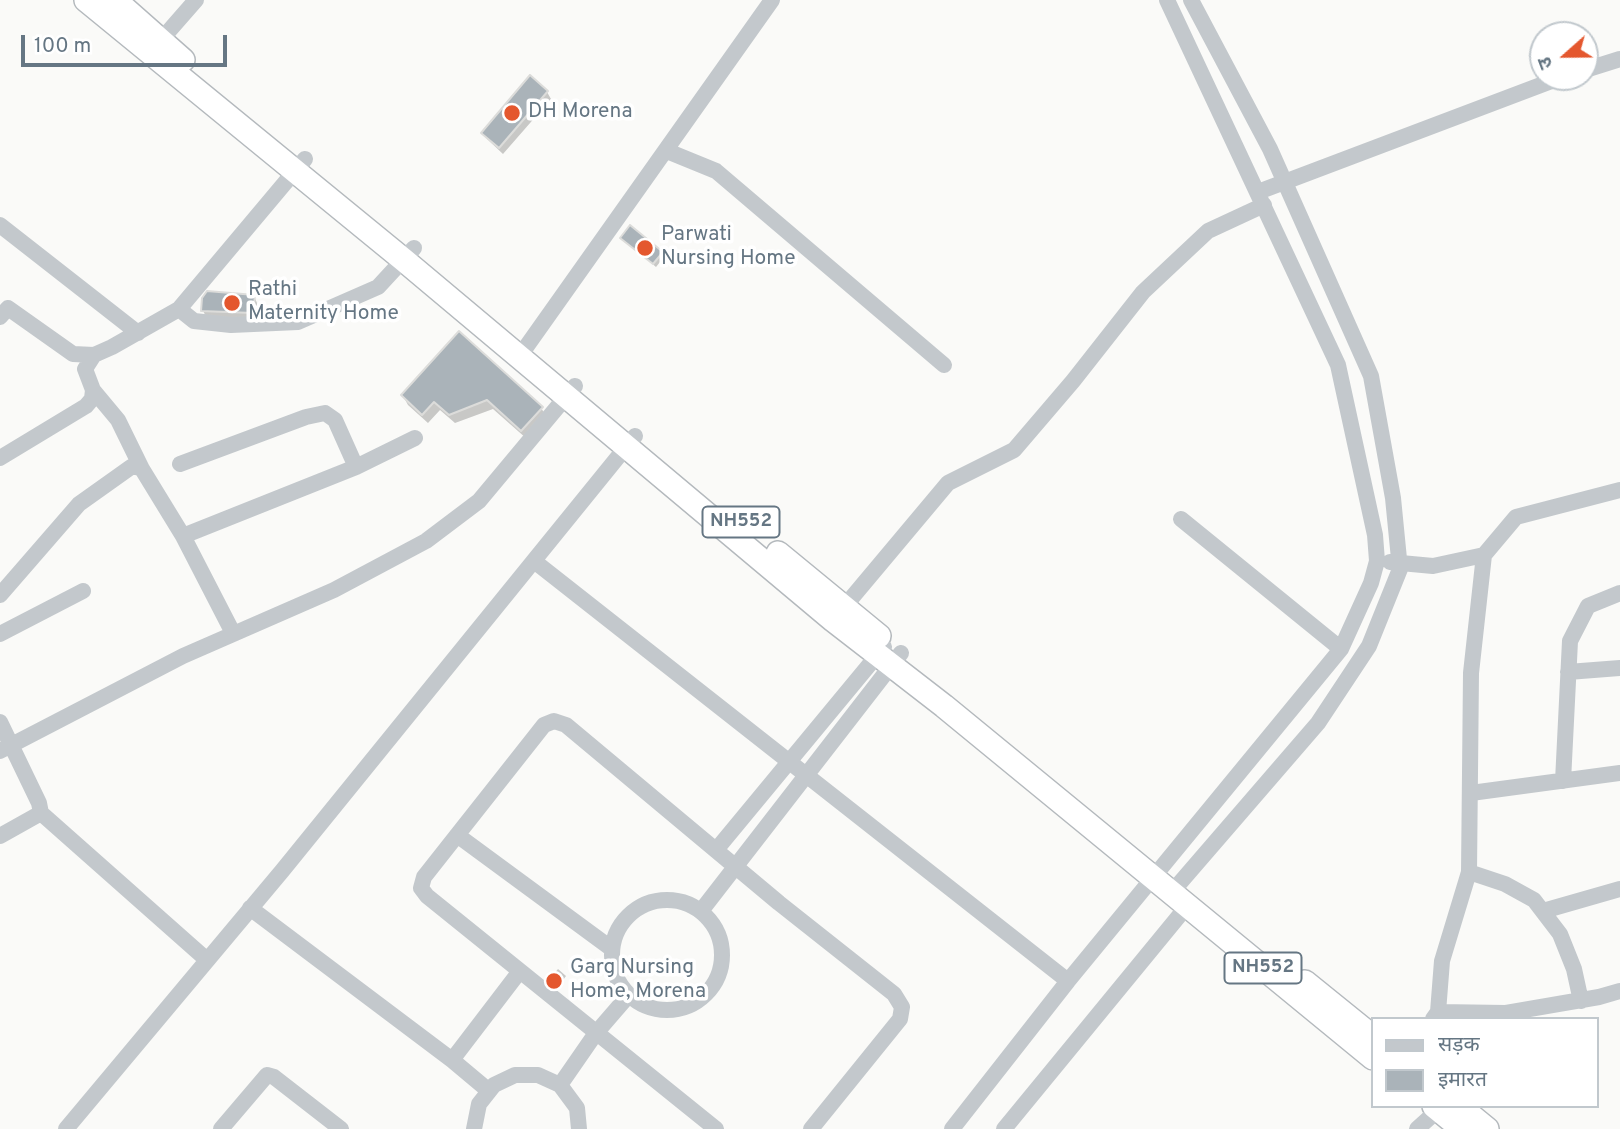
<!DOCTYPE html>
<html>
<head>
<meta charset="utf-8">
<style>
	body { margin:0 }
	#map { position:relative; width:1620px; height:1129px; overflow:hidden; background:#fafaf8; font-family:Overpass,"Noto Sans Devanagari",sans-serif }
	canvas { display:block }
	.legend { position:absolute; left:1371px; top:1017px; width:228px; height:91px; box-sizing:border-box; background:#fff; border:2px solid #c1c8cd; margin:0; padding:9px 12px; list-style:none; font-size:21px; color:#657683 }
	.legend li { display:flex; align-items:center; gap:14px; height:35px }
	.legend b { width:35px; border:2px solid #c1c8cd }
	.north { position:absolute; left:1529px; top:21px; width:70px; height:70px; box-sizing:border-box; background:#fff; border:2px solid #c1c8cd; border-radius:50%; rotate:249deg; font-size:19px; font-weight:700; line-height:28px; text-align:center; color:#657683 }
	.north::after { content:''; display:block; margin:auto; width:24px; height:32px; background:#e4572e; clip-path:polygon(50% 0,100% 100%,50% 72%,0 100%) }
	.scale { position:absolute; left:21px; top:35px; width:206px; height:32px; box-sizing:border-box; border:4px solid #657683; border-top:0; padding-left:9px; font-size:21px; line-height:24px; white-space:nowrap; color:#657683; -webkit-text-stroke:5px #fff; paint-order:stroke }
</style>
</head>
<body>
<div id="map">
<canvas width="1620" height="1129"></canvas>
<ul class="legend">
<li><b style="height:9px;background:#c3c8cc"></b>सड़क</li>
<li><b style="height:19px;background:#aab3b9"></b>इमारत</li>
</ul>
<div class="north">उ</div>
<div class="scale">100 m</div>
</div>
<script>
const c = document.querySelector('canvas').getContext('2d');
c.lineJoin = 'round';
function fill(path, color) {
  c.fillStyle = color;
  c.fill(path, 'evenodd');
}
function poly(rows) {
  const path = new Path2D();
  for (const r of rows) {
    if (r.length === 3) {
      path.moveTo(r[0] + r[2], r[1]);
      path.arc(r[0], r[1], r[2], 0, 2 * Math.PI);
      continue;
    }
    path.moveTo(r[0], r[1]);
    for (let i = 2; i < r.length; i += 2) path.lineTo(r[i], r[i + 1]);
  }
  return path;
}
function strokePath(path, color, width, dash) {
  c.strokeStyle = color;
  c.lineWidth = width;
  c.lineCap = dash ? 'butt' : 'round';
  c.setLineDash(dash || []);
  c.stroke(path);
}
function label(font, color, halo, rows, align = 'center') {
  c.font = font + ' Overpass,sans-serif';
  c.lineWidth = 7;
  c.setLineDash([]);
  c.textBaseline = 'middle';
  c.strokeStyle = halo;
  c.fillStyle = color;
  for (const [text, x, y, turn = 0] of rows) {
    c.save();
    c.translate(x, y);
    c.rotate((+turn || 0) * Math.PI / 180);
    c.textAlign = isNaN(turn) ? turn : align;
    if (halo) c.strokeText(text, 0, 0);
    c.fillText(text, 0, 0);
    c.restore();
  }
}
fill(poly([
	[547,92,551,99,503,154,487,139,483,133],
	[622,238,662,253,664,257,656,267],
	[254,296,257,303,256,320,207,318,203,311],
	[459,333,541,408,547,417,527,439,493,409,455,423,440,410,428,423,408,405,403,396],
	[558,969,566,976,558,987,549,980]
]), '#0003');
const building = poly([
	[530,75,548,91,499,148,481,133,530,75],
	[630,225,663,252,653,264,620,238,630,225],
	[207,291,255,295,253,313,201,311,202,298,207,291],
	[459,331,543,407,521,431,487,400,449,415,434,402,422,415,401,395,459,331]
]);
fill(building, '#aab3b9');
strokePath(building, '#dcdcda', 2);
const highway = poly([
	[86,0,405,261,833,620,944,706,1373,1058],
	[115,0,183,60],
	[778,553,879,636],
	[1305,982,1373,1037],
	[1434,1106,1462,1129],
	[1459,1106,1487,1129]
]);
strokePath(highway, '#b4b9bd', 26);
strokePath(poly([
	[154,48,196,0],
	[1585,70,1620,59],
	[667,151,716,171,944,365],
	[1258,192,1562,77],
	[0,225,138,333],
	[179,309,194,321,231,325,298,322,378,287,414,248],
	[0,317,8,308,73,354,94,355,112,347,179,309,305,159],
	[519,357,772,0],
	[93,390,118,420,142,469],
	[0,458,86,406,92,399,93,390,85,369,94,355],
	[180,464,306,417,325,413,335,420,356,467],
	[1181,519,1341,649],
	[183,536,356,467,415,438],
	[1484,555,1516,517,1620,490],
	[534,561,1068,981],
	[1390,562,1433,566,1484,555,1471,673,1469,872],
	[0,595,79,504,131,467,137,467,142,469,183,536,233,633],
	[839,613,948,483,1014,450,1073,381,1143,292,1208,231,1264,205],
	[0,634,83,591],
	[1568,672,1620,668],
	[0,722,39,803,41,813,207,960],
	[0,751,183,656,334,590,426,541,479,501,575,386],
	[1563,781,1570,641,1588,606,1620,593],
	[1471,793,1620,773],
	[457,835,612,949],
	[0,836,41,813],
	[716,850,884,647],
	[1172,892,1318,723,1369,646,1400,569,1393,498,1371,376,1270,149,1191,0],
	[667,955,55],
	[250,908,452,1060,489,1091],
	[701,911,901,653],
	[1543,911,1620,889],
	[1438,1012,1442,961,1469,872,1505,884,1534,900,1560,934,1574,969,1581,1001],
	[1433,1019,1438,1012,1506,1013,1599,997,1620,991],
	[452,1060,520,971],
	[560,1085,596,1033,628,996],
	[66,1129,282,871,635,436],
	[221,1129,267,1075,274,1077,341,1129],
	[474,1129,479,1104,494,1085,515,1075,538,1075,560,1085,577,1108,579,1129],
	[716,1129,427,896,421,888,424,877,544,725,554,721,566,725,779,903,894,994,902,1007,900,1019,811,1129],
	[952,1129,1068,981,1341,649,1371,583,1377,561,1375,535,1338,365,1167,0],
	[1004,1129,1188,905],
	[1417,1129,1438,1110]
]), '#c3c8cc', 16);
strokePath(highway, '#fff', 23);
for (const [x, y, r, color] of [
	[512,113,9,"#e4572e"],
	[645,248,9,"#e4572e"],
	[232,303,9,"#e4572e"],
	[554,981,9,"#e4572e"]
]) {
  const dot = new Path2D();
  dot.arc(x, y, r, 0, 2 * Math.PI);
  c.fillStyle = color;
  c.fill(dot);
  strokePath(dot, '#fff', 2.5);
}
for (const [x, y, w] of [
	[741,522,77],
	[1263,968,77]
]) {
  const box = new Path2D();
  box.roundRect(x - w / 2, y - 15.5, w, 31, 5);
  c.fillStyle = '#fff';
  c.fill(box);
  strokePath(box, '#657683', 2);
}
label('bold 19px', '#657683', null, [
	["NH552",741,522],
	["NH552",1263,968]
]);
label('21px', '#657683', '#fff', [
	["DH Morena",528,113],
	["Parwati",661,236],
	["Nursing Home",661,260],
	["Rathi",248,291],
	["Maternity Home",248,315],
	["Garg Nursing",570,969],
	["Home, Morena",570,993]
], 'left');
</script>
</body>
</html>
